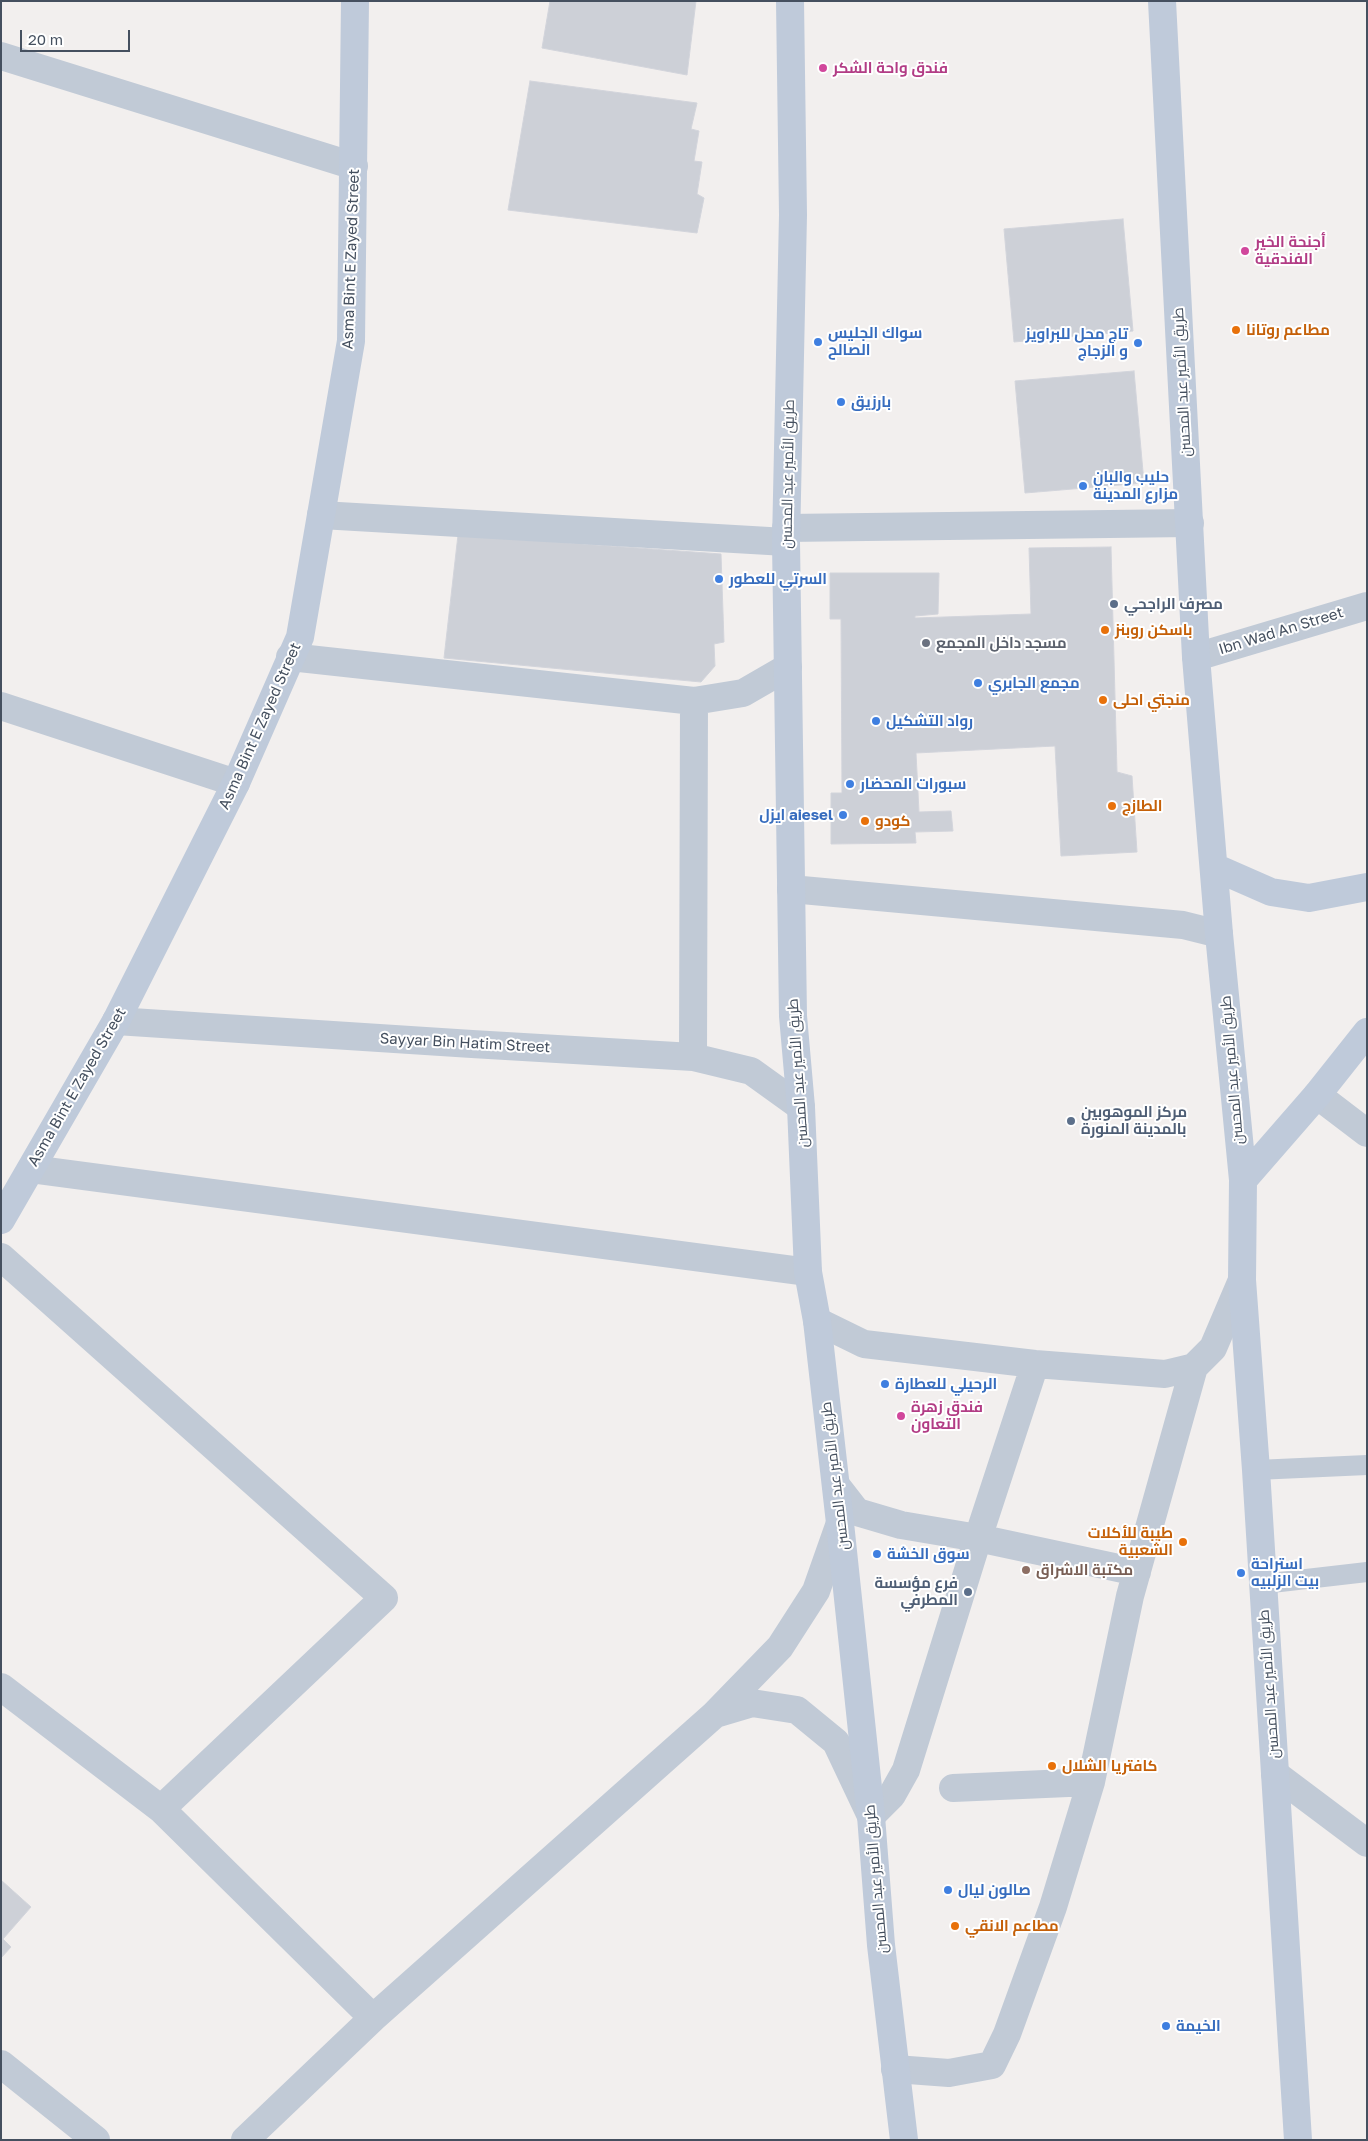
<!DOCTYPE html>
<html>
<head>
<meta charset="utf-8">
<style>
	body { margin:0 }
	#map { position:relative; width:1368px; height:2141px; overflow:hidden; background:#f2efee; font-family:"Golos Text",sans-serif }
	canvas { display:block }
	.frame { position:absolute; inset:0; border:2px solid #45505f; pointer-events:none }
	.scale { position:absolute; left:20px; top:30px; width:110px; height:22px; box-sizing:border-box; border:2px solid #45505f; border-top:0; padding-left:6px; font-size:15px; line-height:18px; white-space:nowrap; color:#45505f; -webkit-text-stroke:4px #fff; paint-order:stroke }
</style>
</head>
<body>
<div id="map">
<canvas width="1368" height="2141"></canvas>
<div class="frame"></div>
<div class="scale">20 m</div>
</div>
<script>
const c = document.querySelector('canvas').getContext('2d');
c.lineJoin = 'round';
function fill(path, color) {
  c.fillStyle = color;
  c.fill(path, 'evenodd');
}
function poly(rows) {
  const path = new Path2D();
  for (const r of rows) {
    path.moveTo(r[0], r[1]);
    for (let i = 2; i < r.length; i += 2) path.lineTo(r[i], r[i + 1]);
  }
  return path;
}
function strokePath(path, color, width, dash) {
  c.strokeStyle = color;
  c.lineWidth = width;
  c.lineCap = dash ? 'butt' : 'round';
  c.setLineDash(dash || []);
  c.stroke(path);
}
function label(font, color, halo, rows, align = 'center') {
  c.font = font + ' "Golos Text",Cairo,sans-serif';
  c.lineWidth = 4;
  c.setLineDash([]);
  c.textBaseline = 'middle';
  c.strokeStyle = halo;
  c.fillStyle = color;
  for (const [text, x, y, turn = 0] of rows) {
    c.save();
    c.translate(x, y);
    c.rotate((+turn || 0) * Math.PI / 180);
    c.textAlign = isNaN(turn) ? turn : align;
    if (halo) c.strokeText(text, 0, 0);
    c.fillText(text, 0, 0);
    c.restore();
  }
}
const building = poly([
	[550,1,696,1,687,75,542,48,550,1],
	[530,81,697,103,691,129,699,131,694,161,702,162,697,194,704,198,697,233,508,210,530,81],
	[1123,219,1133,331,1014,342,1004,229,1123,219],
	[1134,371,1144,483,1025,493,1015,381,1134,371],
	[458,535,721,554,724,642,714,644,715,666,701,682,444,658,458,535],
	[1111,547,1117,772,1132,776,1137,852,1061,856,1055,746,916,753,919,812,951,811,953,831,915,832,916,843,831,844,831,793,842,793,841,619,830,619,830,573,939,573,938,614,915,616,915,618,1031,614,1029,548,1111,547],
	[1,1880,31,1907,3,1939,11,1947,1,1958,1,1880]
]);
fill(building, '#cdd0d7');
strokePath(building, '#d2d4db', 1);
strokePath(poly([
	[1256,1470,1367,1465],
	[1263,1584,1367,1572]
]), '#c1cad6', 20);
strokePath(poly([
	[1,56,354,166],
	[321,515,786,542],
	[786,528,1190,523],
	[290,657,694,701,743,693,788,667],
	[1196,657,1367,606],
	[1,706,236,783],
	[791,889,1183,925,1219,934],
	[116,1021,472,1044,693,1057,751,1071,801,1107],
	[693,1057,694,701],
	[1317,1095,1367,1133],
	[31,1169,808,1272],
	[1,1257,384,1598,161,1809],
	[817,1321,864,1344,1035,1364,1165,1374,1194,1367,1213,1348,1242,1280],
	[836,1485,857,1512,901,1525,978,1538,1137,1572],
	[1,1687,161,1809,373,2018],
	[715,1714,752,1703,797,1710,836,1742,871,1816,892,1795,906,1770,978,1538,1035,1364],
	[1275,1774,1367,1843],
	[953,1788,1091,1782],
	[1,2064,96,2140],
	[895,2069,949,2073,992,2065,1007,2034,1053,1907,1091,1782,1130,1596,1194,1367],
	[245,2140,373,2018,714,1715,780,1647,816,1591,840,1523]
]), '#c1cad6', 28);
strokePath(poly([
	[790,1,793,215,786,542,793,1016,801,1107,808,1272,817,1321,840,1523,871,1816,881,1945,904,2140],
	[1162,1,1196,657,1219,934,1243,1180,1242,1280,1256,1470,1298,2140],
	[1214,867,1271,892,1309,898,1367,887],
	[1243,1180,1317,1095,1367,1032],
	[1,1220,116,1021,236,783,300,637,351,341,355,1]
]), '#bfcada', 28);
for (const [x, y, r, color] of [
	[823,68,5,"#d1479c"],
	[1245,251,5,"#d1479c"],
	[1236,330,5,"#e8710a"],
	[818,342,5,"#3f7fe0"],
	[1138,343,5,"#3f7fe0"],
	[841,402,5,"#3f7fe0"],
	[1083,486,5,"#3f7fe0"],
	[719,579,5,"#3f7fe0"],
	[1114,604,5,"#5c6f8a"],
	[1105,630,5,"#e8710a"],
	[926,643,5,"#6b7280"],
	[978,683,5,"#3f7fe0"],
	[1103,700,5,"#e8710a"],
	[876,721,5,"#3f7fe0"],
	[850,784,5,"#3f7fe0"],
	[1112,806,5,"#e8710a"],
	[843,815,5,"#3f7fe0"],
	[865,821,5,"#e8710a"],
	[1071,1121,5,"#5c6f8a"],
	[885,1384,5,"#3f7fe0"],
	[901,1416,5,"#d1479c"],
	[1183,1542,5,"#e8710a"],
	[877,1554,5,"#3f7fe0"],
	[1026,1570,5,"#8d6e63"],
	[1241,1573,5,"#3f7fe0"],
	[968,1592,5,"#5c6f8a"],
	[1052,1766,5,"#e8710a"],
	[948,1890,5,"#3f7fe0"],
	[955,1926,5,"#e8710a"],
	[1166,2026,5,"#3f7fe0"]
]) {
  const dot = new Path2D();
  dot.arc(x, y, r, 0, 2 * Math.PI);
  c.fillStyle = color;
  c.fill(dot);
  strokePath(dot, '#fff', 2);
}
label('bold 15px', '#b23c85', '#fff', [
	["فندق واحة الشكر",833,68],
	["أجنحة الخير",1255,242],
	["الفندقية",1255,259],
	["فندق زهرة",911,1407],
	["التعاون",911,1424]
], 'left');
label('15px', '#45505f', '#fff', [
	["Asma Bint E Zayed Street",351,259,-88],
	["طريق الأمير عبد المحسن",1182,382,-93],
	["طريق الأمير عبد المحسن",788,474,-89],
	["Ibn Wad An Street",1281,631,-17],
	["Asma Bint E Zayed Street",260,726,-66],
	["Sayyar Bin Hatim Street",465,1043,3],
	["طريق الأمير عبد المحسن",1232,1070,-95],
	["طريق الأمير عبد المحسن",798,1073,-94],
	["Asma Bint E Zayed Street",77,1087,-60],
	["طريق الأمير عبد المحسن",835,1476,-97],
	["طريق الأمير عبد المحسن",1269,1684,-94],
	["طريق الأمير عبد المحسن",876,1879,-95]
]);
label('bold 15px', '#c56008', '#fff', [
	["مطاعم روتانا",1246,330],
	["باسكن روبنز",1115,630],
	["منجتي احلى",1113,700],
	["الطازج",1122,806],
	["كودو",875,821],
	["طيبة للأكلات",1173,1533,"right"],
	["الشعبية",1173,1550,"right"],
	["كافتريا الشلال",1062,1766],
	["مطاعم الانقي",965,1926]
], 'left');
label('bold 15px', '#366cbe', '#fff', [
	["سواك الجليس",828,333],
	["الصالح",828,350],
	["تاج محل للبراويز",1128,334,"right"],
	["و الزجاج",1128,351,"right"],
	["بارزيق",851,402],
	["حليب والبان",1093,477],
	["مزارع المدينة",1093,494],
	["السرتي للعطور",729,579],
	["مجمع الجابري",988,683],
	["رواد التشكيل",886,721],
	["سبورات المحضار",860,784],
	["ايزل aiesel",833,815,"right"],
	["الرحيلي للعطارة",895,1384],
	["سوق الخشة",887,1554],
	["استراحة",1251,1564],
	["بيت الزلبيه",1251,1581],
	["صالون ليال",958,1890],
	["الخيمة",1176,2026]
], 'left');
label('bold 15px', '#4e5e75', '#fff', [
	["مصرف الراجحي",1124,604],
	["مركز الموهوبين",1081,1112],
	["بالمدينة المنورة",1081,1129],
	["فرع مؤسسة",958,1583,"right"],
	["المطرفي",958,1600,"right"]
], 'left');
label('bold 15px', '#5b616d', '#fff', [
	["مسجد داخل المجمع",936,643]
], 'left');
label('bold 15px', '#785e54', '#fff', [
	["مكتبة الاشراق",1036,1570]
], 'left');
</script>
</body>
</html>
